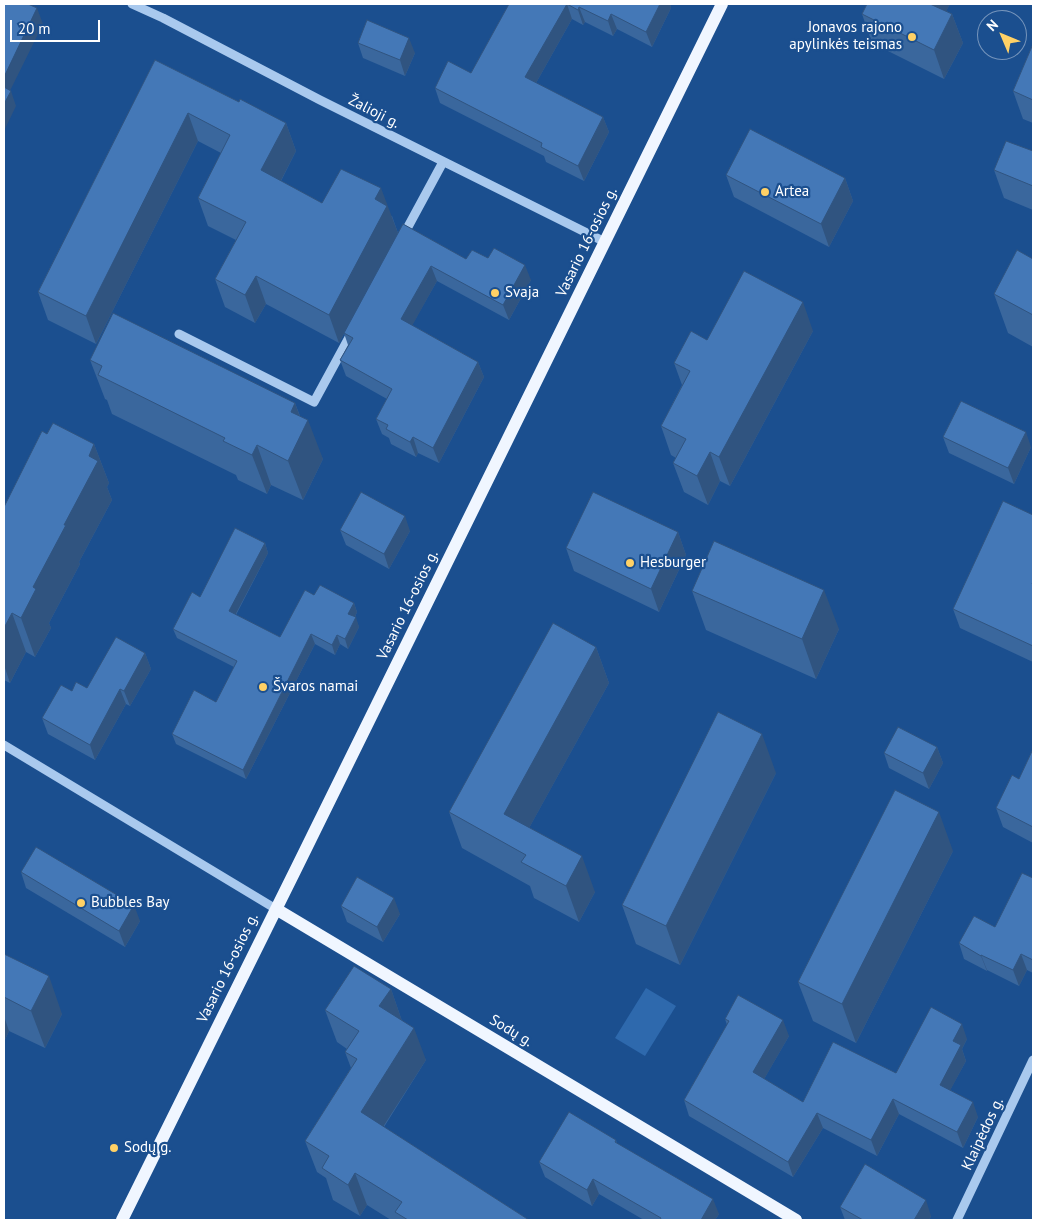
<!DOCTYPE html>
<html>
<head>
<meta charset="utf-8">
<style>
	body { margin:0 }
	#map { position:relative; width:1037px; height:1224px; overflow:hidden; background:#1b4f8f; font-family:"PT Sans",sans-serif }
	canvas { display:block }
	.frame { position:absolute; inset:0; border:5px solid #fff; pointer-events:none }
	.north { position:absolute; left:977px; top:10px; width:50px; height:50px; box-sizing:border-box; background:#1b4f8f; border:1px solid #7695bc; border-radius:50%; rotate:315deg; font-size:14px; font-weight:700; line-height:20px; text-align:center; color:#fff }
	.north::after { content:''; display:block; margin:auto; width:18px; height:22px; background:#ffd166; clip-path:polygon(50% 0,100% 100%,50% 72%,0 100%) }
	.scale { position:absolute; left:10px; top:20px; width:90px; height:22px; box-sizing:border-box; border:2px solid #fff; border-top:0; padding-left:6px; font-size:15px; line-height:18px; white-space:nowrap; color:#fff; -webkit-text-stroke:4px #1b4f8f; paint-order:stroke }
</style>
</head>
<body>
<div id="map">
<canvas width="1037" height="1224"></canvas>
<div class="frame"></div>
<div class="north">N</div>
<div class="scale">20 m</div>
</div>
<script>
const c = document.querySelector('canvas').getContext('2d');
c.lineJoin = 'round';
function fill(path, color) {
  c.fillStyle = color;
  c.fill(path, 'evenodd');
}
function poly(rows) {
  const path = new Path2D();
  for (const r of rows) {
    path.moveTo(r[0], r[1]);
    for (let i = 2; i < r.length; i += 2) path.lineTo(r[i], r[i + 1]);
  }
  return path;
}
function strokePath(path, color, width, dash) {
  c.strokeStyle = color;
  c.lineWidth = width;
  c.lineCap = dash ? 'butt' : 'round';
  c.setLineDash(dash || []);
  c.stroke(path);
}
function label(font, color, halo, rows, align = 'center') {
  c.font = font + ' "PT Sans",sans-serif';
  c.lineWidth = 4.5;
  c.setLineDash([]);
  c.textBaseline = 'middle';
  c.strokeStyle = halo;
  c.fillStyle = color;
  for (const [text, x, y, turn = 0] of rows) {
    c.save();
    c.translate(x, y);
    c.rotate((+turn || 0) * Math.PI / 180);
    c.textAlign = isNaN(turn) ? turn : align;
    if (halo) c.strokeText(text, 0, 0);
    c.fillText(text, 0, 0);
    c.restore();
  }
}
fill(poly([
	[646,988,676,1006,645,1056,615,1038]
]), '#2e69ad');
strokePath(poly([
	[132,4,163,18,320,100,605,242],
	[403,236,443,162],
	[179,334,314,402,352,332],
	[4,745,276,909],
	[957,1220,1033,1060]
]), '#a9c9ee', 9);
strokePath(poly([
	[276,909,796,1220],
	[122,1220,295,871,722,4]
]), '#f0f6ff', 12);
fill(poly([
	[509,4,670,4,671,8,652,47,617,29,613,36,585,22,583,25,572,19,536,83,603,117,609,132,584,181,546,162,544,156,440,103,435,88,471,73],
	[867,4,950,4,946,11,952,14,963,43,944,79,872,43,862,14],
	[358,43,415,53,405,76,363,58],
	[1033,44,1033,123,1023,119,1013,91],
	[155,60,239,102,286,123,296,151,281,181,322,203,392,216,398,233,339,343,266,304,255,323,225,307,215,279,236,240,208,226,198,198,221,153,198,141,96,344,48,320,38,292],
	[1033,151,1033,210,1004,198,994,170],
	[726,175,845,178,853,201,829,247,734,197],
	[403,224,466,259,531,280,509,320,437,281,412,325,478,362,484,377,439,463,418,453,416,457,391,444,389,438,382,434,376,419,387,399,346,376,340,360,348,345,344,333],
	[1033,259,1033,347,1008,333,994,294],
	[813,331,730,486,720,481,708,505,684,492,673,463,676,458,671,455,661,426,682,385,674,363,707,340],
	[90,360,295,403,300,416,323,459,303,500,271,485,267,494,238,480,236,475,112,414,107,400,105,399],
	[47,434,94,444,109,483,107,487,112,500,79,562,80,564,49,623,51,628,35,657,26,652,10,683,4,680,4,507],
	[943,437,1031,447,1014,484,949,453],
	[1033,515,1033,662,960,628,953,609],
	[340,530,410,531,389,569,346,545],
	[678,532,686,555,659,612,574,571,566,548],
	[265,543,268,553,236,615,280,637,314,595,354,603,357,612,355,617,359,627,348,649,340,644,335,655,315,644,246,779,176,744,172,734,216,702,234,667,177,638,173,629,200,597],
	[692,591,839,629,816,679,706,630],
	[596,647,609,683,529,828,595,892,579,922,534,898,530,886,462,848,449,812],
	[145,653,151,669,130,706,126,704,95,760,48,734,42,718,72,691,87,688],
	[937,747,943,763,929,789,889,768,884,753],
	[1033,749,1033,843,1003,827,996,808,1019,779],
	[776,773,680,965,636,944,622,905],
	[953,851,856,1043,813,1021,798,982],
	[21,872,140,921,125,947,26,888],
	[1033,878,1033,973,1027,970,1019,986,987,970,987,971,964,959,959,943,995,927],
	[341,906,400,914,383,942,347,922],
	[4,954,62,1014,45,1048,9,1031,4,1042],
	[391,989,402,1021,426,1060,384,1127,529,1220,391,1220,367,1205,360,1216,333,1200,326,1178,317,1172,305,1141,351,1068,345,1052,347,1049,337,1042,325,1010],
	[725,1019,789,1036,764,1079,803,1102,896,1073,967,1039,962,1049,966,1061,950,1090,978,1117,963,1148,899,1114,877,1156,823,1128,793,1177,689,1116,684,1100,727,1025],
	[616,1140,617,1144,719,1214,715,1220,644,1220,599,1194,592,1206,545,1177,539,1162],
	[840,1207,931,1216,929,1220,845,1220]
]), '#3a679d');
fill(poly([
	[567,4,572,19,531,92,525,77],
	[660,4,670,4,671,8,652,47,646,32],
	[927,4,950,4,936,31],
	[579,7,585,22,583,25,578,10],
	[37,8,43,24,5,101,4,97,4,77],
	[611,14,617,29,613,36,608,21],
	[952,14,963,43,944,79,934,50],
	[409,38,415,53,405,76,400,60],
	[11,91,16,106,4,131,4,104],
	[188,113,198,141,96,344,86,316],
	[603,117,609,132,584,181,578,166],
	[286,123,296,151,272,198,261,170],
	[845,178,853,201,829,247,821,224],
	[381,188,398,233,339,343,329,315,375,199],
	[525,265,531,280,509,320,503,305],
	[431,266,437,281,407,335,401,319],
	[256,276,266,304,255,323,245,295],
	[803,302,813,331,730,486,719,457],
	[478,362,484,377,439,463,433,448],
	[295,403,304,428,308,420,323,459,303,500,288,461,291,412],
	[1026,432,1031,447,1014,484,1008,468],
	[413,437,418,453,416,457,410,442],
	[94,444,109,483,107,487,112,500,79,562,80,564,49,623,51,628,35,657,21,618,33,587],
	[257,445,271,485,267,494,252,455],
	[710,452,720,481,708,505,697,476],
	[405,516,410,531,389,569,384,554],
	[678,532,686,555,659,612,651,589],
	[265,543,268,553,232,621,229,611],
	[824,590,839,629,816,679,802,639],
	[354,603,357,612,352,623,348,614],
	[12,613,26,652,10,683,4,665,4,628],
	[356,617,359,627,348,649,345,639],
	[311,634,315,644,246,779,243,770],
	[337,635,340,644,335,655,332,645],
	[596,647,609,683,517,850,504,814],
	[145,653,151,669,130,706,124,691],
	[120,689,126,704,95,760,90,745],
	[762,734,776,773,680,965,666,926],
	[937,747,943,763,929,789,923,773],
	[939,812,953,851,856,1043,842,1004],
	[582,856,595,892,579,922,566,886],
	[394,898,400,914,383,942,377,927],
	[134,905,140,921,125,947,119,931],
	[1021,954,1027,970,1019,986,1013,970],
	[981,955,987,970,987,971,981,956],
	[49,976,62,1014,45,1048,31,1011],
	[391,989,402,1021,379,1006],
	[4,1016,9,1031,4,1042],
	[783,1020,789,1036,759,1088,753,1072],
	[962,1024,967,1039,962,1049,966,1061,945,1100,940,1085,953,1041],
	[414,1028,426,1060,372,1144,361,1112],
	[893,1099,899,1114,877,1156,871,1140],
	[973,1102,978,1117,963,1148,957,1132],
	[817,1113,823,1128,793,1177,788,1162],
	[355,1173,367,1205,360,1216,348,1185],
	[593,1179,599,1194,592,1206,587,1190],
	[713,1199,719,1214,715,1220,701,1220],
	[926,1200,931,1216,929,1220,914,1220]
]), '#305480');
const building = poly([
	[4,4,28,4,37,8,4,77,4,4],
	[509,4,567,4,525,77,603,117,578,166,541,147,542,143,435,88,448,61,471,73,509,4],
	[567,4,660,4,646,32,611,14,608,21,579,7,578,10,567,4],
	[867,4,930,4,952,14,934,50,862,14,867,4],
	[367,20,409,38,400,60,358,43,367,20],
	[1033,44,1033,100,1013,91,1033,44],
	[155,60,239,102,240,99,286,123,261,170,322,203,341,169,381,188,375,199,387,206,329,315,256,276,245,295,215,279,246,222,198,198,230,135,188,113,86,316,38,292,155,60],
	[4,87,11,91,4,104,4,87],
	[750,129,845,178,821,224,726,175,750,129],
	[1006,141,1033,151,1033,186,994,170,1006,141],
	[403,224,466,259,472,250,488,258,494,248,525,265,503,305,431,266,401,319,478,362,433,448,413,437,410,442,386,429,388,425,376,419,392,389,340,360,353,338,344,333,403,224],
	[1017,250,1033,259,1033,315,994,294,1017,250],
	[744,271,803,302,719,457,710,452,697,476,673,463,686,439,661,426,690,371,674,363,691,331,707,340,744,271],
	[113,313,295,403,291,412,308,420,288,461,257,445,252,455,223,441,225,438,98,375,102,366,90,360,113,313],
	[961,401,1026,432,1008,468,943,437,961,401],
	[53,423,94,444,89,456,98,461,64,525,66,525,33,587,36,589,21,618,12,613,4,628,4,507,42,431,47,434,53,423],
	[361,492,405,516,384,554,340,530,361,492],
	[593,492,678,532,651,589,566,548,593,492],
	[1003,501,1033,515,1033,582,1032,584,1033,585,1033,646,953,609,1003,501],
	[235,528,265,543,229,611,280,637,305,590,314,595,320,585,354,603,348,614,356,617,345,639,337,635,332,645,311,634,243,770,172,734,194,690,216,702,237,661,173,629,192,592,200,597,235,528],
	[714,541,824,590,802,639,692,591,714,541],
	[553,623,596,647,504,814,582,856,566,886,521,862,526,855,449,812,553,623],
	[116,637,145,653,124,691,120,689,90,745,42,718,61,685,72,691,76,682,87,688,116,637],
	[718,712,762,734,666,926,622,905,718,712],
	[898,727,937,747,923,773,884,753,898,727],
	[1033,749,1033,827,996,808,1012,775,1019,779,1033,749],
	[895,790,939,812,842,1004,798,982,895,790],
	[36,847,134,905,119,931,21,872,36,847],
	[1022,873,1033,878,1033,960,1021,954,1013,970,981,955,981,956,959,943,974,916,995,927,1022,873],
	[357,877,394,898,377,927,341,906,357,877],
	[4,954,49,976,31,1011,4,997,4,954],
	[354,966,391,989,379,1006,414,1028,361,1112,529,1220,430,1220,429,1219,428,1220,408,1220,395,1212,402,1202,355,1173,348,1185,322,1168,329,1156,305,1141,357,1059,345,1052,359,1031,325,1010,354,966],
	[738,995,783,1020,753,1072,803,1102,833,1042,896,1073,931,1007,962,1024,953,1041,961,1045,940,1085,973,1102,957,1132,893,1099,871,1140,817,1113,788,1162,684,1100,729,1021,725,1019,738,995],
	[569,1112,616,1140,615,1142,713,1199,701,1220,660,1220,661,1218,593,1179,587,1190,539,1162,569,1112],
	[865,1164,926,1200,914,1220,863,1220,840,1207,865,1164]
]);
fill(building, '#4478b7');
strokePath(building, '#305480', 1);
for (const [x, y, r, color] of [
	[912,37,5,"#ffd166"],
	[765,192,5,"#ffd166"],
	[495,293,5,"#ffd166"],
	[630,563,5,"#ffd166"],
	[263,687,5,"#ffd166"],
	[81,903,5,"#ffd166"],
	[114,1148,5,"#ffd166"]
]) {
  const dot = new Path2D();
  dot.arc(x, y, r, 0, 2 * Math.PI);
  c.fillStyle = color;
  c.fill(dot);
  strokePath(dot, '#1b4f8f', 2);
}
label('15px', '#fff', '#1b4f8f', [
	["Jonavos rajono",902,28,"right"],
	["apylinkės teismas",902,45,"right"],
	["Artea",775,192],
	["Svaja",505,293],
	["Hesburger",640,563],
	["Švaros namai",273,687],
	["Bubbles Bay",91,903],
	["Sodų g.",124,1148]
], 'left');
label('15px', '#fff', '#1b4f8f', [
	["Žalioji g.",374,112,27],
	["Vasario 16-osios g.",587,242,-64],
	["Vasario 16-osios g.",408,605,-64],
	["Vasario 16-osios g.",228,968,-64],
	["Sodų g.",511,1031,31],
	["Klaipėdos g.",983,1134,-65]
]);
</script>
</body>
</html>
